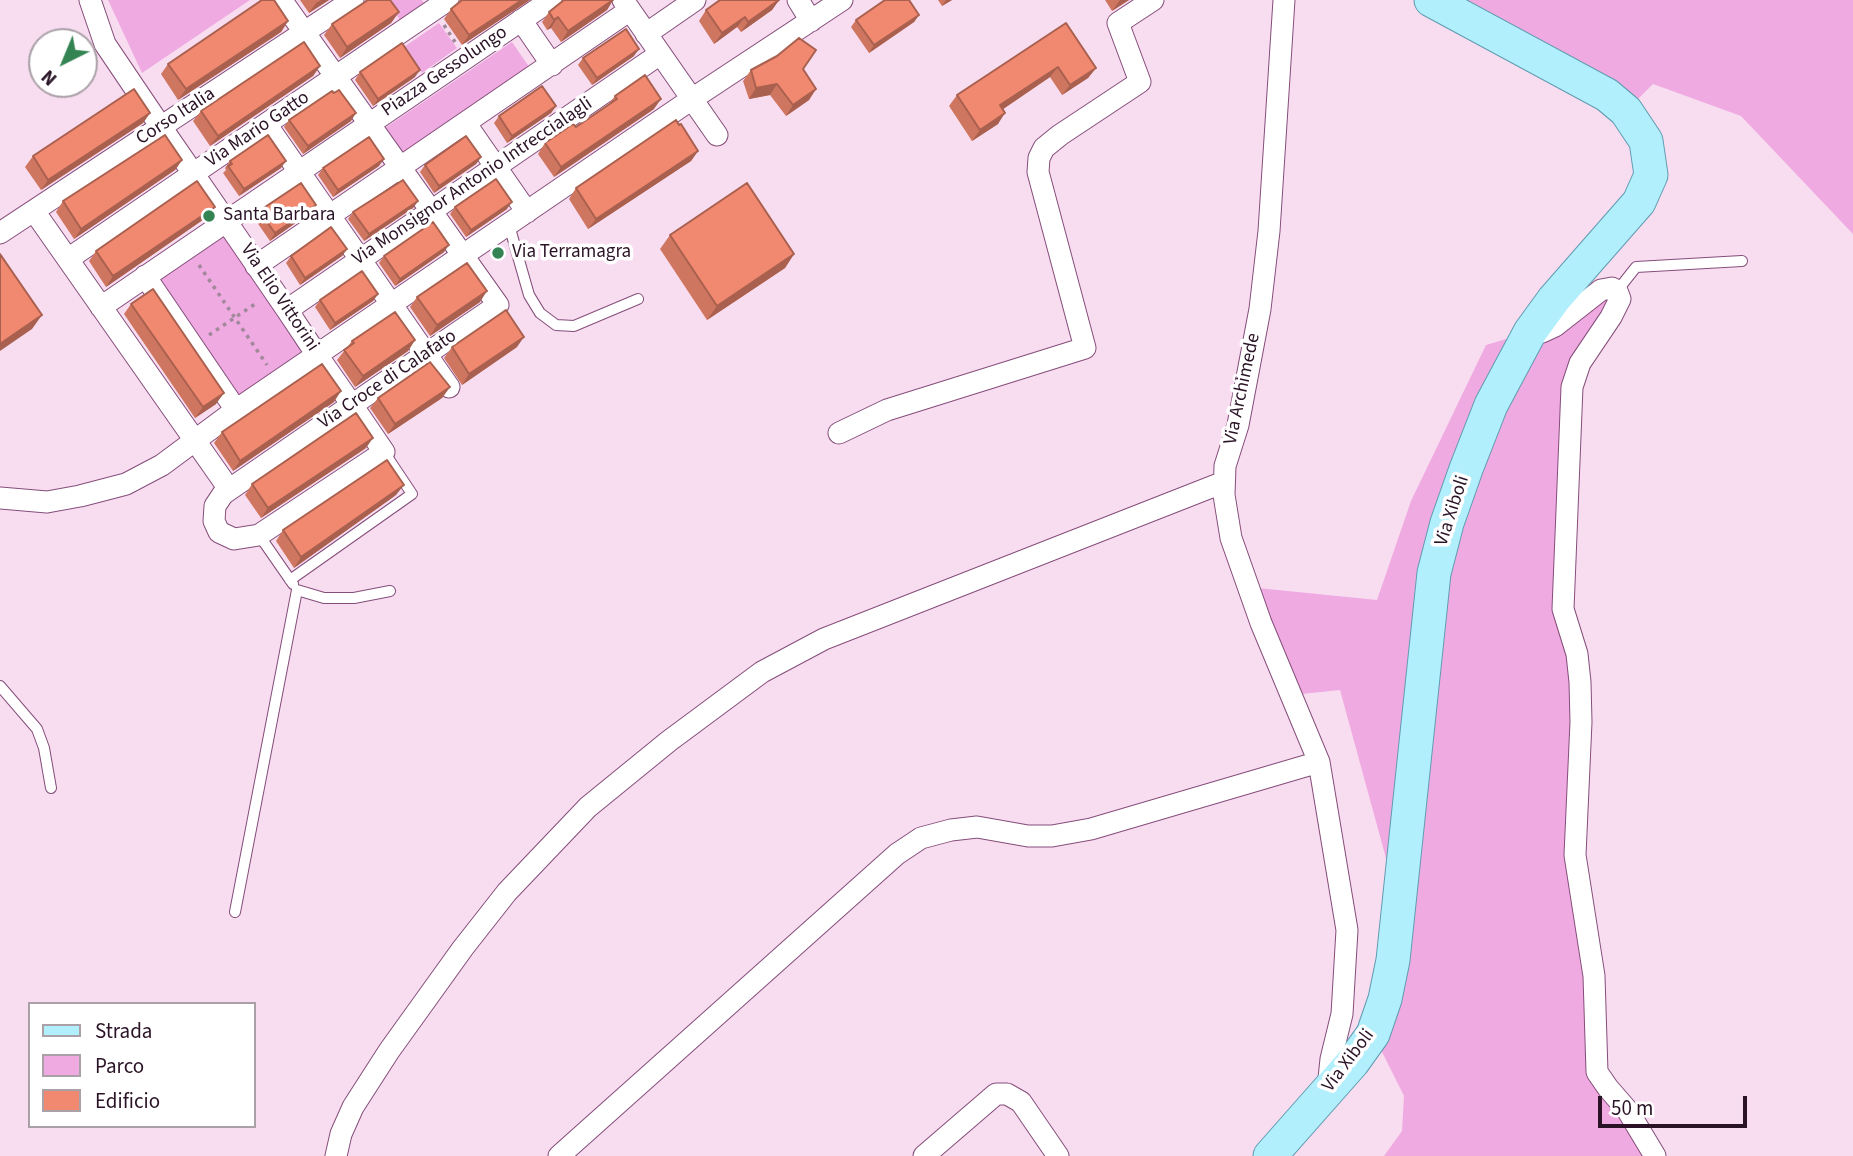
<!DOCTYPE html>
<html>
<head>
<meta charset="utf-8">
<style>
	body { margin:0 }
	#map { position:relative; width:1853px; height:1156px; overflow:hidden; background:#f8ddf1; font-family:"Source Sans 3",sans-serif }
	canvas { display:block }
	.legend { position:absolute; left:28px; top:1002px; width:228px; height:126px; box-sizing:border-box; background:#fff; border:2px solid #aaa1a8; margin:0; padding:9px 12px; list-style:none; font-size:21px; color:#2a1326 }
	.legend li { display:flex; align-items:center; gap:14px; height:35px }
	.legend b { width:35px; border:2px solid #aaa1a8 }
	.north { position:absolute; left:28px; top:28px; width:70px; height:70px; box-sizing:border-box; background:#fff; border:2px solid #aaa1a8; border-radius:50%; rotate:223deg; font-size:19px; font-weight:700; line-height:28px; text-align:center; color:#2a1326 }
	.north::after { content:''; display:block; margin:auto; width:24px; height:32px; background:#348353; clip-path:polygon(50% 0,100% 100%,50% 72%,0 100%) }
	.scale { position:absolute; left:1598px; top:1096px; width:149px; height:32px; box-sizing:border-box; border:4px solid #2a1326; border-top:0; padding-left:9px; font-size:21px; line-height:24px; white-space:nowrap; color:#2a1326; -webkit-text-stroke:5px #fff; paint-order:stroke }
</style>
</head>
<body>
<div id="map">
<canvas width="1853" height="1156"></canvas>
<ul class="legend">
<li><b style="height:9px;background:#b2effd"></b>Strada</li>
<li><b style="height:19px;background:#efaae1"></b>Parco</li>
<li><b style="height:19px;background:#f18971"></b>Edificio</li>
</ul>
<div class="north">N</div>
<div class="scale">50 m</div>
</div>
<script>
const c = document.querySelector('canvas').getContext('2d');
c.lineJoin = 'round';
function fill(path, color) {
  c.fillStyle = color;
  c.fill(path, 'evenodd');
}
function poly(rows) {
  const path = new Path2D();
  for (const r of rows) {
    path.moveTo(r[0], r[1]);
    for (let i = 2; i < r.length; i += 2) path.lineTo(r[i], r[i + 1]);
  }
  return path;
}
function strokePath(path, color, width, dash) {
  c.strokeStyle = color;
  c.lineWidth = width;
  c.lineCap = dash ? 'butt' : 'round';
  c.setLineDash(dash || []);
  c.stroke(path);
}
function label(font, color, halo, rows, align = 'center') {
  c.font = font + ' "Source Sans 3",sans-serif';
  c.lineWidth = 7;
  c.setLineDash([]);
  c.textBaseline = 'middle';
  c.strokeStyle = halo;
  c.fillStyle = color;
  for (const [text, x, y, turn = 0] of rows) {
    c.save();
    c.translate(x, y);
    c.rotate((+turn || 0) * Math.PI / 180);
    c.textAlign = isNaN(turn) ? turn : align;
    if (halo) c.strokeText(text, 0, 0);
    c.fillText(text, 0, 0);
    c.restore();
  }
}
fill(poly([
	[108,0,250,0,142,73],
	[386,0,422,0,424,3,400,20],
	[1431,0,1853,0,1853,234,1741,116,1653,84,1626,111],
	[439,23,457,48,422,73,404,47],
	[512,42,530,68,403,154,385,128],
	[225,231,308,355,237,403,154,279],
	[1617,291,1580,363,1568,632,1575,855,1596,1060,1655,1156,1384,1156,1402,1131,1404,1096,1373,1034,1398,902,1340,690,1292,695,1248,587,1377,600,1411,501,1486,345,1530,332]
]), '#efaae1');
const lane = poly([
	[509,225,529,295,540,313,556,325,574,326,638,299],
	[1617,291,1636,267,1742,261],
	[259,535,293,584],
	[290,580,412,494,384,452],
	[0,686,37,729,44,748,51,788],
	[235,912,297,590,324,598,354,598,390,591]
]);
const street = poly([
	[90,0,105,44,161,127,226,221,274,291,287,310,317,355,352,405,384,452,259,535,234,539,219,532,214,521,215,506,223,494,352,405,498,305,282,1],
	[623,0,717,135],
	[798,0,811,21],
	[1284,0,1269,231,1260,309,1238,425,1225,466,1224,495,1231,538,1261,623,1319,762,1347,930,1342,1014,1331,1059,1328,1088],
	[521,20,552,65],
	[646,34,695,0],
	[266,124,449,387],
	[466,124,527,212],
	[34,211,229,489],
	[0,233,353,0],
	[68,259,448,0],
	[256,266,630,10],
	[145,276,236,410],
	[101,307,551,0],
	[287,310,660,54],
	[1530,332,1542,332,1555,326,1601,290,1612,288,1617,291,1620,299,1611,317,1580,363,1572,387,1563,609,1577,654,1580,682,1581,722,1575,855,1594,976,1597,1072,1608,1088,1628,1111,1655,1156],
	[839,433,887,410,1085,348,1038,172,1039,158,1044,148,1060,135,1140,82,1118,23,1153,0],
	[0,498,47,502,80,496,126,484,162,465,236,410,692,99,842,0],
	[336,1156,341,1134,353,1107,389,1051,463,948,507,892,588,807,669,741,762,672,824,639,1224,482],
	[559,1156,897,854,921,838,951,830,977,827,1028,836,1052,836,1091,829,1319,762],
	[924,1156,996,1094,1007,1094,1021,1102,1058,1156]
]);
const primary = poly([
	[1270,1156,1353,1062,1373,1034,1385,999,1393,960,1434,573,1447,523,1466,469,1491,405,1530,332,1554,299,1639,202,1651,175,1646,141,1626,111,1607,95,1431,0]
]);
strokePath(lane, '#854d7a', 12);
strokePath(street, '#854d7a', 23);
strokePath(primary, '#619bb0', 35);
strokePath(poly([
	[444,25,455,42],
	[199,265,267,365],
	[209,335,258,302]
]), '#a1889b', 3.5, [3.5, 5]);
strokePath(lane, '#fff', 10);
strokePath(street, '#fff', 21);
strokePath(primary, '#b2effd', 33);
fill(poly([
	[300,0,329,0,309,13],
	[366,0,390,0,399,12,391,23,340,58,324,35,332,24,365,2],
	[530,0,462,45,444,19,451,9],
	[613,0,607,10,561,42,551,28,547,30,542,22,549,12],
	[779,0,772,10,741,32,737,27,714,44,699,21,706,10],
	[938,0,952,0,942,6],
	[1105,0,1129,0,1112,11],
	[919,15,914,22,869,53,851,27,856,20],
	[288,21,281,32,178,100,161,74,168,64],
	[1066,23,1096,68,1088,78,1062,95,1050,77,1003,109,998,124,972,141,949,106,957,95],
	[634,56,592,85,578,65,583,58],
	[320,66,313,76,210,146,193,121,201,111],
	[803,69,816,89,809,100,786,116,770,95,749,99,743,81,751,70],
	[360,72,415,77,373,106,355,80],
	[615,96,654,109,554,177,538,154,545,143,576,127,607,106],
	[556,106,551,113,507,143,494,123,499,116],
	[150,113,143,123,41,190,25,167,33,156],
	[289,120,351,121,303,154,284,127],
	[698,151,691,161,588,229,569,199,576,188],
	[481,157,476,164,434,193,420,172,425,165],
	[182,160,175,170,74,239,56,212,63,201],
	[230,161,281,168,239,196,223,173,226,170,225,168],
	[379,166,333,197,318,175,323,168],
	[418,201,413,208,364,241,348,219,353,212],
	[215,207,207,217,106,287,89,261,96,251],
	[455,207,507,209,466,237,450,214],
	[259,211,311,212,270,241,254,218],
	[670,235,794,254,785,268,707,320,660,249],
	[347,249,342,256,300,285,286,263,291,256],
	[444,252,395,286,379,263,384,256],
	[378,294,373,301,330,330,315,307,320,300],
	[417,297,480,302,430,336,410,307],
	[131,304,216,404,195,418,124,314],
	[415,340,408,351,355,387,337,360,352,341],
	[452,347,517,347,462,385,444,358],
	[450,387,442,398,388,434,370,408,378,398],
	[334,402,233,471,214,443,222,432],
	[366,448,261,518,245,495,252,484],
	[396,495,294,568,276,541,283,530]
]), '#cf7661');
fill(poly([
	[321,0,329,0,309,13,316,3],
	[522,0,530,0,462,45,469,35],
	[613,0,607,10,561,42,568,31],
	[779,0,772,10,741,32,748,22],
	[946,0,952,0,942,6],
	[1120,0,1129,0,1112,11],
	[399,12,391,23,340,58,347,47],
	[919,15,914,22,869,53,874,45],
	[558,17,551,28,547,30,554,20],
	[745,17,737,27,714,44,722,33],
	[288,21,281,32,178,100,186,89],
	[639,49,634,56,592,85,597,78],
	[320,66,313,76,210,146,218,136],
	[1058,67,1050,77,993,116,1000,105],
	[1096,68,1088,78,1062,95,1070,85],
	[420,70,415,77,373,106,378,99],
	[777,84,770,95,749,99,756,88],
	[816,89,809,100,786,116,793,105],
	[661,99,654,109,554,177,561,167],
	[556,106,551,113,507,143,512,136],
	[150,113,143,123,41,190,48,180],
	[356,113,351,121,303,154,308,146],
	[1005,113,998,124,972,141,980,130],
	[698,151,691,161,588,229,596,219],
	[481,157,476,164,434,193,439,186],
	[384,159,379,166,333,197,338,190],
	[182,160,175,170,74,239,81,229],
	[286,161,281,168,239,196,244,189],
	[418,201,413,208,364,241,369,234],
	[512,202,507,209,466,237,471,230],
	[316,205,311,212,270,241,275,233],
	[215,207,207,217,106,287,113,276],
	[449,245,444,252,395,286,400,279],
	[347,249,342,256,300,285,305,278],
	[794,254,785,268,707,320,717,306],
	[487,291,480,302,430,336,437,325],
	[378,294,373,301,330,330,335,323],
	[42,315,32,329,0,351,0,344],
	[524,337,517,347,462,385,469,374],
	[415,340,408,351,355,387,363,376],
	[450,387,442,398,388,434,395,424],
	[341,391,334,402,233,471,240,461],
	[224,393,216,404,195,418,203,407],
	[373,438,366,448,261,518,268,508],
	[404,485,396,495,294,568,301,557]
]), '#a9604f');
const building = poly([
	[262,0,274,0,288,21,186,89,168,64,262,0],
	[368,0,390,0,399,12,347,47,332,24,368,0],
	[462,0,522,0,469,35,451,9,462,0],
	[564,0,613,0,568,31,558,17,554,20,549,12,564,0],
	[720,0,779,0,748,22,745,17,722,33,706,10,720,0],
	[885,0,909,0,919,15,874,45,856,20,885,0],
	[1066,23,1096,68,1070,85,1058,67,1000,105,1005,113,980,130,957,95,1066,23],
	[626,29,639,49,597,78,583,58,626,29],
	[799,38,816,50,803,69,816,89,793,105,777,84,756,88,751,70,777,56,799,38],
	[304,42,320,66,218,136,201,111,304,42],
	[402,43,420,70,378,99,360,72,402,43],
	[645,75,661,99,561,167,545,143,573,124,576,127,617,99,615,96,645,75],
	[542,86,556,106,512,136,499,116,542,86],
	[134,89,150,113,48,180,33,156,134,89],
	[339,90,356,113,308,146,289,120,332,91,334,93,339,90],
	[676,120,679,125,681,124,698,151,596,219,576,188,676,120],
	[165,135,182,160,81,229,63,201,165,135],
	[268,135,286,161,244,189,228,166,232,164,230,161,268,135],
	[466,136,481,157,439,186,425,165,466,136],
	[369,137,384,159,338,190,323,168,369,137],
	[496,179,512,202,471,230,455,207,496,179],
	[403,180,418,201,369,234,353,212,403,180],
	[197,181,215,207,113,276,96,251,197,181],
	[301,183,316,205,275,233,259,211,301,183],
	[747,183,794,254,717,306,670,235,747,183],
	[433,222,449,245,400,279,384,256,433,222],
	[331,227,347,249,305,278,291,256,331,227],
	[0,254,42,315,0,344,0,254],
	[467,263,487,291,437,325,417,297,467,263],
	[362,271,378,294,335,323,320,300,362,271],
	[153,289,224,393,203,407,131,304,153,289],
	[506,310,524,337,469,374,452,347,506,310],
	[395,312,415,340,363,376,344,350,354,343,352,341,395,312],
	[430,362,450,387,395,424,378,398,430,362],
	[322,364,341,391,240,461,222,432,322,364],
	[356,413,373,438,268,508,252,484,356,413],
	[387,460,404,485,301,557,283,530,387,460]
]);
fill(building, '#f18971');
strokePath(building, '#a9604f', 2);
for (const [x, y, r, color] of [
	[209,216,7,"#348353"],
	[498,253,7,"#348353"]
]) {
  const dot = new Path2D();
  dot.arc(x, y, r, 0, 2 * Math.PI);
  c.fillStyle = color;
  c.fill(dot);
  strokePath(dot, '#fff', 2.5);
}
label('19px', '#2a1326', '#fff', [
	["Piazza Gessolungo",445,72,-34],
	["Corso Italia",176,117,-33],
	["Via Mario Gatto",258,130,-34],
	["Via Monsignor Antonio Intreccialagli",473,182,-34],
	["Via Elio Vittorini",279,298,56],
	["Via Croce di Calafato",388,380,-34],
	["Via Archimede",1243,389,-78],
	["Via Xiboli",1453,511,-72],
	["Via Xiboli",1349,1061,-53]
]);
label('19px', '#2a1326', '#fff', [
	["Santa Barbara",223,216],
	["Via Terramagra",512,253]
], 'left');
</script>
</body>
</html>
